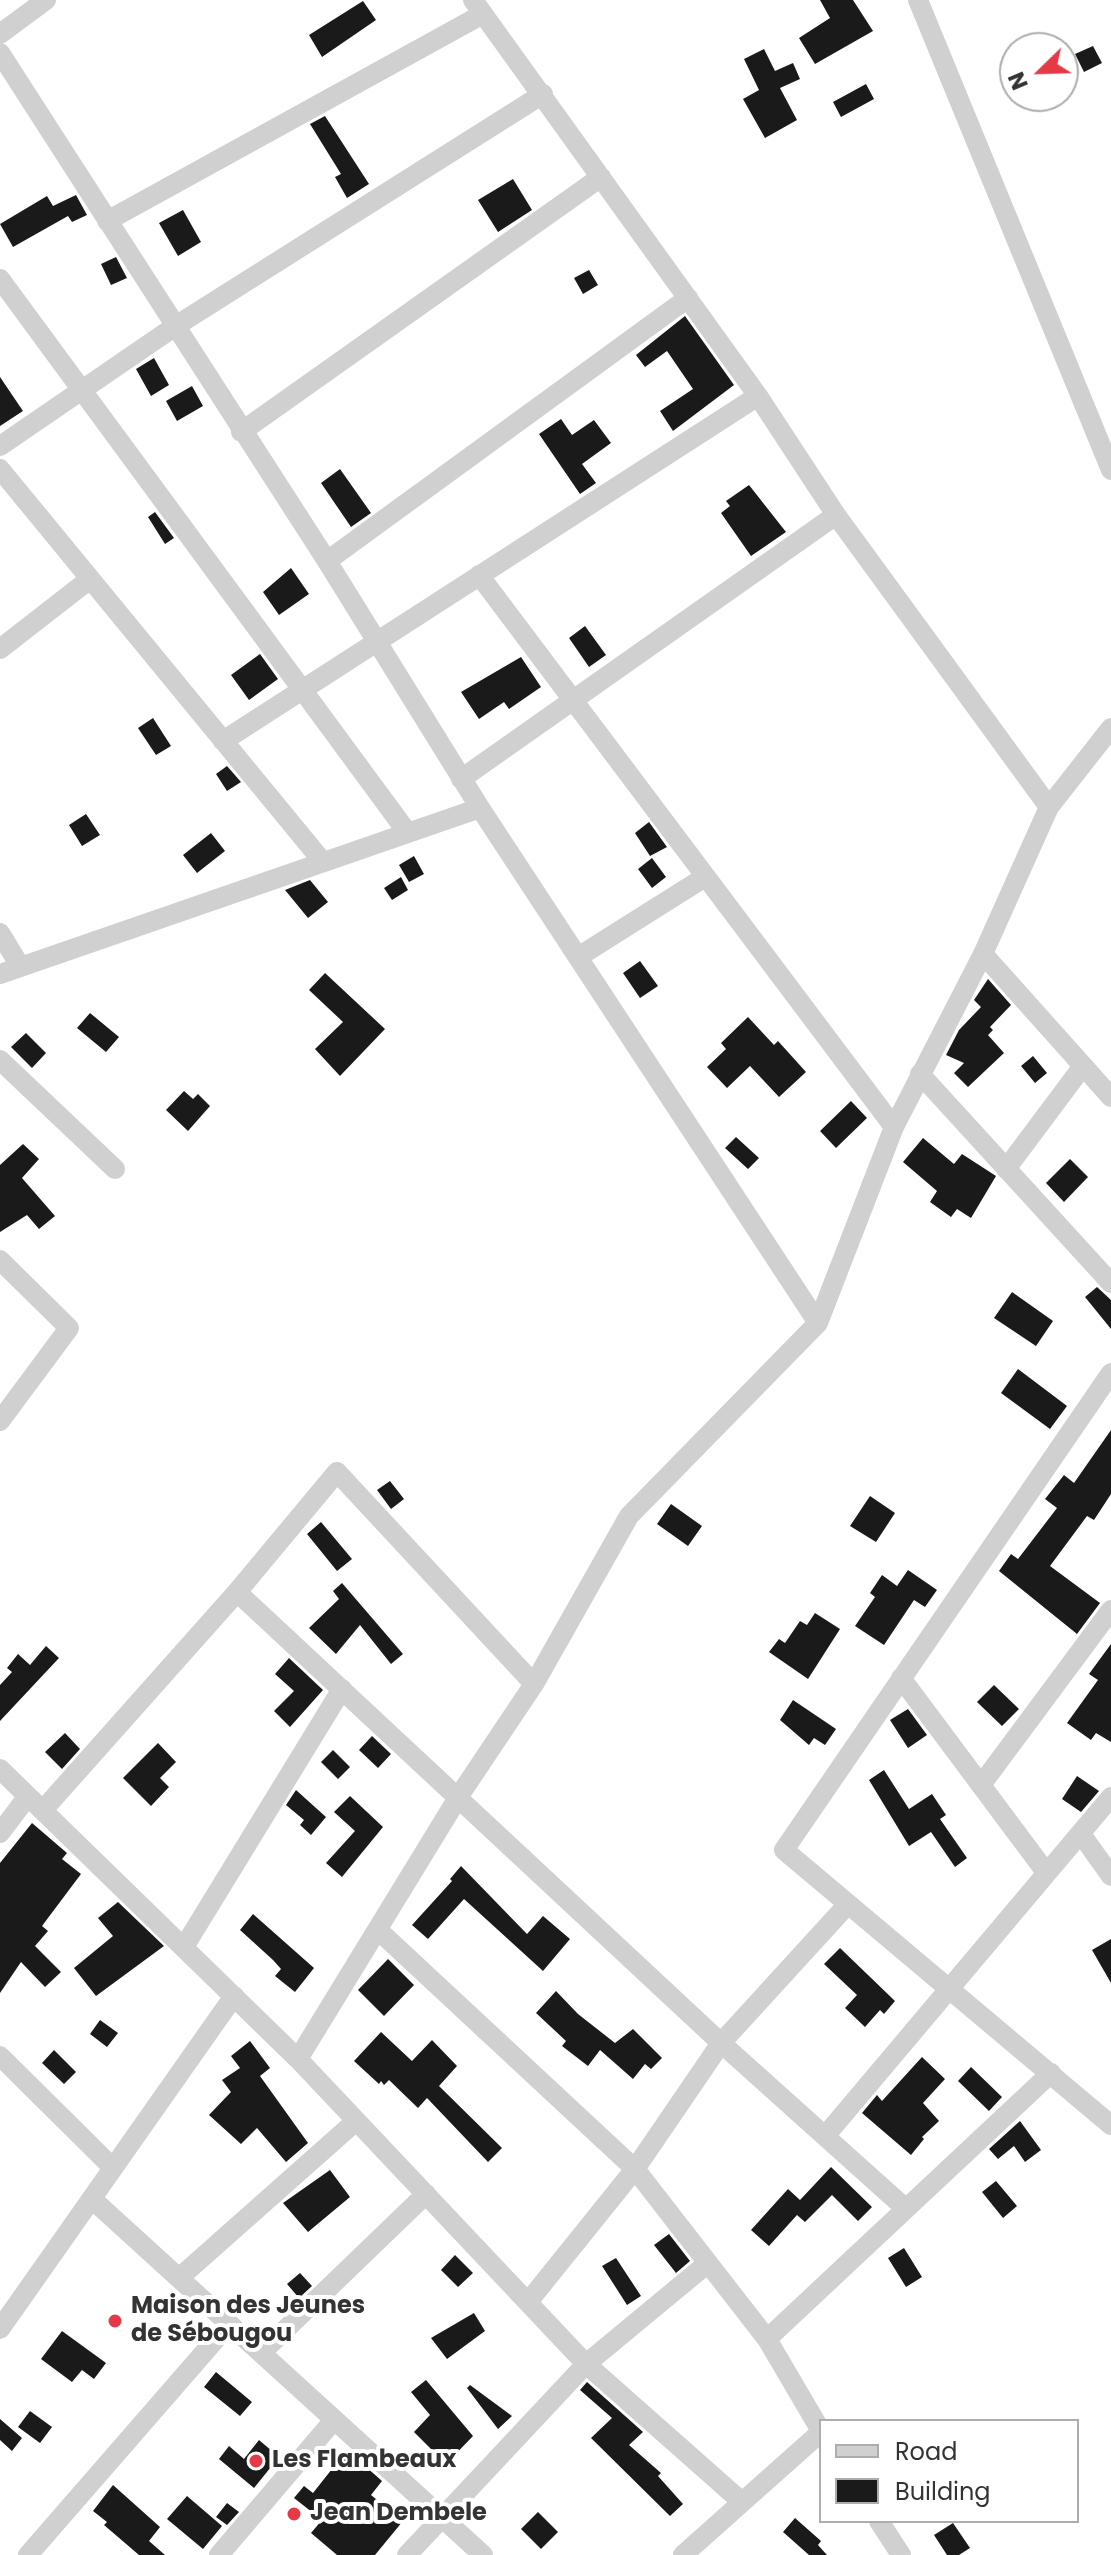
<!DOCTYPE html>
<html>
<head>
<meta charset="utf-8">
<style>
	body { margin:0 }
	#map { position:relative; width:1111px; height:2555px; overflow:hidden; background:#fff; font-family:Poppins,sans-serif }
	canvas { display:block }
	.legend { position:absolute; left:819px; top:2419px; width:260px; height:104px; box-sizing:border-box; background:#fff; border:2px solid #adadad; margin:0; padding:10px 14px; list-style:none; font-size:24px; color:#333 }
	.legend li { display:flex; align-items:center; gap:16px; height:40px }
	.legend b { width:40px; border:2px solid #adadad }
	.north { position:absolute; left:999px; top:32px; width:80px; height:80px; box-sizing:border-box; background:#fff; border:2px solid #adadad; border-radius:50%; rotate:247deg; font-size:22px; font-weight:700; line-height:32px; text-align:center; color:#333 }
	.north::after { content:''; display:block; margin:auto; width:28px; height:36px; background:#e63946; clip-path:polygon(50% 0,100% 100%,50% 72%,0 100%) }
</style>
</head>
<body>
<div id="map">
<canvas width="1111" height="2555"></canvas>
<ul class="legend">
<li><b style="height:10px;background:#d0d0d0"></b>Road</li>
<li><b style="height:22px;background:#1a1a1a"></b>Building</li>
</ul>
<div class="north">N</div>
</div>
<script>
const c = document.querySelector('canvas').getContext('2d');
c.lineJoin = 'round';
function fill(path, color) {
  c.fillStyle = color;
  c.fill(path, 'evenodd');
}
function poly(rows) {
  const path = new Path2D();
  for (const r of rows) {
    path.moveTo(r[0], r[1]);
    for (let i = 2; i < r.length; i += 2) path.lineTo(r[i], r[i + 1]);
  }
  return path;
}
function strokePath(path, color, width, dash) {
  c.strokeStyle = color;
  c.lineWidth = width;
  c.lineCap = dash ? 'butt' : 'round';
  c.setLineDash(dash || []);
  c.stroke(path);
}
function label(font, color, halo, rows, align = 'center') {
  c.font = font + ' Poppins,sans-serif';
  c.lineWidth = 8;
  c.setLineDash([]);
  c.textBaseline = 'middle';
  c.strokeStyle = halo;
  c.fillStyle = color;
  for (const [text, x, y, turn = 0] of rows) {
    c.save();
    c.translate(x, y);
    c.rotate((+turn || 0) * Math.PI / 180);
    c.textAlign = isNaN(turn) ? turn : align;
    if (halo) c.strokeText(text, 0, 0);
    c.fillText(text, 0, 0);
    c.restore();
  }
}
fill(poly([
	[820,0,853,0,873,31,815,64,799,38,830,18],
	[363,1,376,20,322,57,309,35],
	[1093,46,1102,63,1084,72,1075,54],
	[764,49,775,71,793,63,800,79,780,88,797,120,765,138,743,99,759,90,744,59],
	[866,84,874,99,841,117,833,102],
	[325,116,369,184,347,198,335,177,341,174,310,124],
	[513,179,532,210,498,232,478,200],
	[76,195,87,215,72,222,68,216,13,247,0,224,47,196,53,206],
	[183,210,201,242,178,256,159,223],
	[116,257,127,278,111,285,101,264],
	[589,270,598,285,583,294,574,278],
	[685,316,734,385,673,431,660,411,693,389,667,351,645,367,636,355],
	[154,358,169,385,151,396,136,369],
	[0,377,23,411,0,426],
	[192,386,203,406,177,421,166,401],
	[561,419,572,435,594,420,611,443,582,464,596,483,580,494,539,434],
	[340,469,371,513,351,527,321,483],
	[749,485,786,532,751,556,721,513,730,506,726,501],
	[155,512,174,538,165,544,148,517],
	[291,568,309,594,279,615,263,592],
	[585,626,606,655,589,667,569,638],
	[260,654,278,679,249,700,231,675],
	[521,657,541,687,509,709,504,702,479,719,461,692],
	[153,718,171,746,156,755,138,728],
	[227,766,241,782,227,791,216,774],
	[86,814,100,835,82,846,69,825],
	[649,822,667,847,650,856,635,833],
	[211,833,225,851,197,873,183,855],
	[414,856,424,874,409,882,399,865],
	[652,858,666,877,652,888,638,869],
	[401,877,408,890,392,900,384,888],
	[310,880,328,902,308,918,285,890],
	[640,961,658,986,640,998,623,973],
	[325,973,385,1029,340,1076,315,1049,343,1022,309,990],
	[988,979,1011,1005,990,1027,993,1030,988,1035,1004,1053,968,1087,954,1073,964,1063,946,1055,959,1030,981,1007,974,1000],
	[90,1013,119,1037,106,1052,77,1028],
	[748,1017,774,1045,778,1041,806,1072,779,1097,750,1066,727,1088,707,1067,726,1049,721,1043],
	[26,1033,46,1053,32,1068,11,1047],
	[1033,1056,1047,1073,1035,1083,1021,1066],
	[184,1091,193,1099,198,1094,210,1106,188,1131,166,1110],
	[851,1101,867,1118,836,1148,820,1131],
	[736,1137,759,1158,748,1169,725,1148],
	[923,1138,954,1164,962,1154,996,1176,971,1218,957,1209,951,1217,930,1202,937,1191,903,1162],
	[23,1144,39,1159,22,1178,55,1216,39,1229,27,1215,0,1232,0,1165],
	[1070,1159,1088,1177,1064,1202,1046,1183],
	[1097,1287,1111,1300,1111,1329,1085,1297],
	[1012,1292,1053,1321,1036,1346,994,1318],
	[1018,1369,1067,1406,1050,1429,1001,1393],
	[1111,1430,1111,1494,1094,1520,1087,1516,1050,1566,1100,1603,1077,1634,999,1571,1011,1554,1018,1559,1057,1508,1045,1499,1064,1475,1074,1483],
	[390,1481,404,1499,391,1509,377,1490],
	[870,1496,895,1513,876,1542,850,1526],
	[671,1504,702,1526,688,1546,657,1524],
	[321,1522,352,1559,337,1571,307,1534],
	[908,1570,937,1590,925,1607,914,1600,884,1645,855,1626,875,1597,870,1593,882,1575,897,1586],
	[342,1583,403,1654,391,1664,360,1625,336,1654,309,1628,339,1599,333,1591],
	[815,1613,840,1629,808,1679,769,1652,779,1639,785,1643,800,1621,807,1625],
	[1111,1644,1111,1742,1096,1733,1091,1740,1067,1723,1098,1680,1089,1674],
	[46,1646,59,1658,0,1721,0,1685,12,1672,7,1668,18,1654,30,1665],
	[289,1658,323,1690,290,1727,274,1711,294,1691,275,1674],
	[994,1685,1019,1709,1002,1726,977,1702],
	[793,1700,836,1729,825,1745,814,1738,809,1745,780,1720],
	[908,1709,927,1735,908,1748,890,1720],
	[65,1733,80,1749,62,1769,45,1752],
	[372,1736,391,1754,378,1768,359,1750],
	[158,1743,176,1762,160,1778,169,1787,151,1806,123,1778],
	[333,1750,350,1767,338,1779,321,1762],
	[884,1770,909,1809,932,1794,946,1815,940,1819,967,1858,955,1867,931,1832,909,1846,869,1780],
	[1077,1776,1099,1791,1081,1812,1062,1799],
	[296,1790,326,1817,311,1835,300,1825,304,1820,286,1805],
	[350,1796,383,1827,342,1877,326,1863,355,1831,334,1812],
	[32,1823,67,1853,62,1859,81,1874,42,1926,48,1931,35,1946,61,1972,45,1987,21,1962,0,1993,0,1863],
	[461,1866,527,1934,543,1916,570,1939,543,1971,464,1899,428,1939,412,1925,452,1881,450,1879],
	[118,1902,164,1946,96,1996,74,1968,113,1936,98,1918],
	[253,1914,314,1968,295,1992,275,1976,281,1969,273,1960,240,1930],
	[1111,1939,1111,1983,1092,1950],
	[840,1948,895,2001,884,2014,880,2010,865,2027,845,2008,857,1995,824,1964],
	[388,1959,414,1985,384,2016,358,1990],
	[556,1991,578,2014,615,2043,633,2029,662,2058,651,2069,645,2064,633,2079,600,2050,588,2066,562,2046,566,2041,536,2013],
	[100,2020,118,2033,107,2047,90,2034],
	[381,2032,412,2061,432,2040,457,2066,439,2086,502,2148,488,2162,427,2098,418,2108,389,2080,384,2085,381,2081,379,2084,354,2061],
	[250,2041,270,2068,260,2076,308,2143,286,2162,257,2128,241,2144,209,2115,231,2092,222,2080,240,2068,231,2056],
	[54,2050,76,2072,64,2084,42,2063],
	[922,2057,945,2079,923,2103,939,2121,922,2137,924,2139,911,2155,862,2113,877,2095,882,2101],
	[971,2067,1002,2097,989,2111,958,2081],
	[1020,2121,1041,2150,1025,2162,1014,2146,998,2159,989,2149],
	[831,2167,872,2207,858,2221,832,2195,805,2222,797,2215,769,2246,751,2230,788,2189,800,2200],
	[330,2170,350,2197,308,2232,283,2203],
	[996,2181,1017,2206,1003,2218,982,2192],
	[669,2234,690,2261,676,2273,654,2245],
	[904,2248,922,2277,906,2287,888,2258],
	[455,2255,473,2273,458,2287,441,2270],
	[616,2258,641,2296,627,2305,602,2266],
	[300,2273,312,2286,299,2298,287,2284],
	[474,2313,485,2331,447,2359,431,2338],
	[62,2331,106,2363,94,2379,82,2370,72,2382,41,2359],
	[216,2372,252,2402,240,2416,204,2387],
	[426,2380,473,2436,446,2464,414,2432,430,2415,411,2392],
	[587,2382,643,2432,629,2445,661,2473,658,2476,683,2504,670,2516,591,2438,612,2418,580,2390],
	[470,2385,512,2416,498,2429,467,2388],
	[30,2411,52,2427,40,2443,18,2427],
	[0,2419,22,2438,12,2451,0,2440],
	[259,2440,279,2457,254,2488,219,2459,229,2446,244,2459],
	[347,2450,382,2481,371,2495,403,2521,375,2555,337,2555,311,2533,322,2520,294,2498,304,2486,313,2493],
	[113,2485,160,2527,149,2541,165,2555,139,2555,104,2525,107,2522,93,2511],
	[187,2496,222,2526,203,2549,167,2519],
	[227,2503,239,2512,227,2525,216,2517],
	[538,2512,558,2532,541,2549,521,2529],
	[795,2518,821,2541,818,2545,827,2555,809,2555,783,2532],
	[953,2523,970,2548,959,2555,947,2555,934,2535]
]), '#1a1a1a');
strokePath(poly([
	[473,0,758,396,836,515,1049,807],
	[918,0,1111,470],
	[0,34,46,0],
	[0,53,327,561,480,808,818,1323],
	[107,221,483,14],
	[0,279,407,832],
	[241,432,601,177],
	[0,446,174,327,543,94],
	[0,469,323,862],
	[327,561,688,298],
	[479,575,894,1127],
	[0,649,90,579],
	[223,741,758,396],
	[461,779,836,515],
	[0,933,20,966],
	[983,954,1111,1097],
	[578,957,705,877],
	[0,974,480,808],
	[0,1060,115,1169],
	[920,1074,1111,1283],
	[1006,1169,1083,1066],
	[0,1260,69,1328,0,1421],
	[1111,1373,784,1850,1111,2125],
	[237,1592,721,2043,905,2208],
	[901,1678,1045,1871],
	[0,1769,298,2059,586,2364,742,2502],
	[981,1785,1111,1610],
	[43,1810,237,1592,337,1472,534,1684],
	[0,1833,28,1796],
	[1081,1834,1111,1876],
	[378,1930,635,2169,767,2339,821,2431],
	[184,1947,342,1689],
	[0,2056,111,2166],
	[298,2059,459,1796,534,1684,629,1516,818,1323,894,1127,983,954,1049,807,1111,728],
	[826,2135,1111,1797],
	[92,2199,483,2555],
	[179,2278,356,2121],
	[528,2302,635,2169,721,2043,848,1904],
	[0,2329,234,1996],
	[767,2339,1051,2073],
	[261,2353,426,2194],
	[879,2521,901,2555],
	[28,2555,229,2324],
	[219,2555,334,2420],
	[407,2555,586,2364,708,2263],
	[683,2555,821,2432]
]), '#d0d0d0', 20);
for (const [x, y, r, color] of [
	[115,2321,8,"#e63946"],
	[256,2461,8,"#e63946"],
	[294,2514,8,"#e63946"]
]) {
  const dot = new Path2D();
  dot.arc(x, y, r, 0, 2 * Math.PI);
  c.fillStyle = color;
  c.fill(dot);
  strokePath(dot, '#fff', 3);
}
label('bold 24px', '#333', '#fff', [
	["Maison des Jeunes",131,2307],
	["de Sébougou",131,2335],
	["Les Flambeaux",272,2461],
	["Jean Dembele",310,2514]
], 'left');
</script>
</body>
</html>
